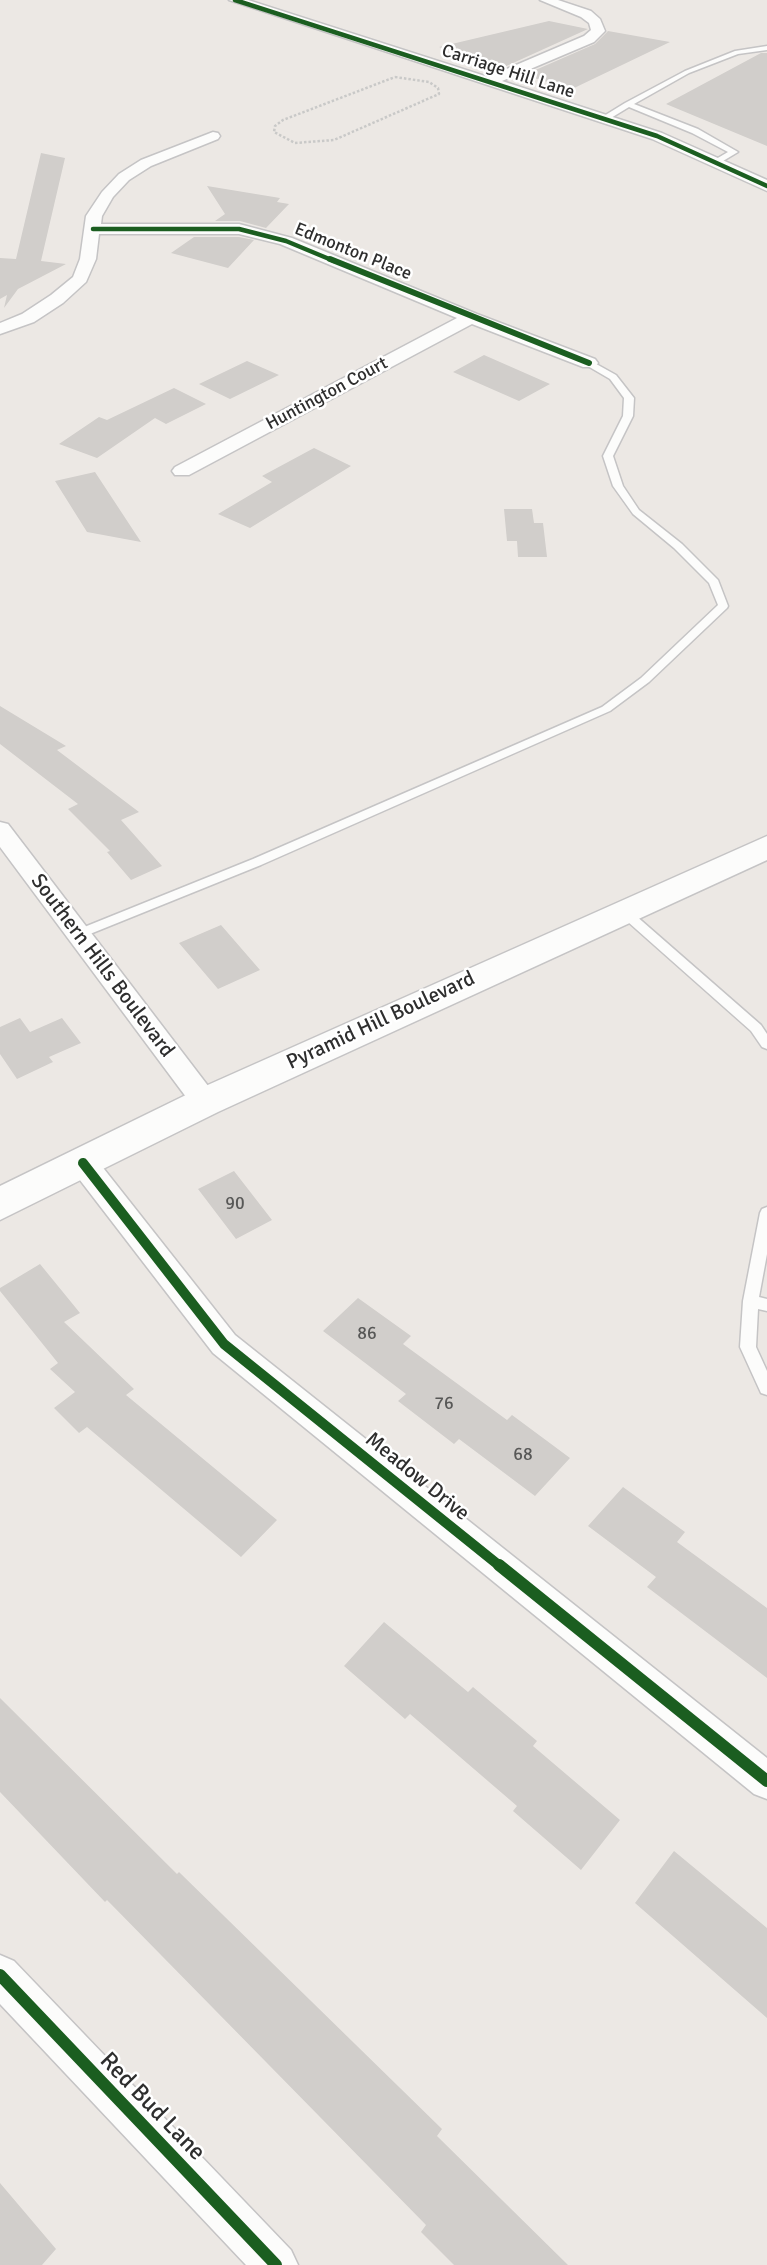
<!DOCTYPE html>
<html>
<head>
<meta charset="utf-8">
<style>
	body { margin:0 }
	canvas { display:block; background:#ece8e4 }
</style>
</head>
<body>
<canvas width="767" height="2265"></canvas>
<script>
const c = document.querySelector('canvas').getContext('2d');
c.lineJoin = 'round';
function fill(path, color) {
  c.fillStyle = color;
  c.fill(path, 'evenodd');
}
function poly(rows) {
  const path = new Path2D();
  for (const r of rows) {
    path.moveTo(r[0], r[1]);
    for (let i = 2; i < r.length; i += 2) path.lineTo(r[i], r[i + 1]);
  }
  return path;
}
function strokePath(path, color, width, dash) {
  c.strokeStyle = color;
  c.lineWidth = width;
  c.lineCap = dash ? 'butt' : 'round';
  c.setLineDash(dash || []);
  c.stroke(path);
}
function label(font, color, halo, rows, align = 'center') {
  c.font = font + ' Signika,sans-serif';
  c.lineWidth = 5;
  c.setLineDash([]);
  c.textBaseline = 'middle';
  c.strokeStyle = halo;
  c.fillStyle = color;
  for (const [text, x, y, turn = 0] of rows) {
    c.save();
    c.translate(x, y);
    c.rotate((+turn || 0) * Math.PI / 180);
    c.textAlign = isNaN(turn) ? turn : align;
    if (halo) c.strokeText(text, 0, 0);
    c.fillText(text, 0, 0);
    c.restore();
  }
}
fill(poly([
	[549,21,588,29,502,68,439,47],
	[608,31,670,42,572,89,524,75,595,44],
	[761,53,767,53,767,146,666,104],
	[41,153,65,158,41,261,66,264,18,289,4,308,7,295,0,299,0,258,16,259],
	[207,186,280,198,277,202,289,204,266,228,240,221,215,221,225,214],
	[194,237,239,237,254,240,228,268,171,253],
	[484,355,550,384,519,401,453,372],
	[247,361,279,375,230,399,199,384],
	[174,388,206,404,166,424,155,418,97,458,59,444,99,417,107,420],
	[314,448,351,466,250,528,218,514,272,482,262,476],
	[95,472,141,542,87,532,55,481],
	[504,509,532,509,534,523,543,523,547,557,518,557,517,541,507,541],
	[0,706,66,746,57,750,139,812,121,820,162,866,131,880,107,852,110,851,68,809,78,804,0,744],
	[221,925,260,970,218,989,179,943],
	[20,1018,30,1032,62,1018,81,1043,49,1057,53,1062,17,1079,0,1054,0,1027],
	[234,1171,272,1220,236,1239,198,1189],
	[40,1264,80,1313,64,1322,134,1389,126,1395,277,1520,241,1557,87,1427,79,1433,54,1408,75,1392,50,1369,58,1363,0,1291,0,1288],
	[358,1298,411,1336,403,1344,507,1420,512,1415,570,1458,535,1496,459,1439,454,1444,398,1401,406,1394,323,1331],
	[623,1487,685,1532,677,1542,767,1608,767,1678,647,1587,656,1577,588,1526],
	[384,1622,468,1692,473,1687,537,1741,533,1746,620,1820,581,1870,513,1811,517,1806,410,1714,405,1719,344,1666],
	[0,1698,177,1874,179,1872,442,2129,437,2136,568,2265,454,2265,421,2232,426,2225,107,1900,105,1902,0,1792],
	[674,1851,767,1928,767,2018,635,1903],
	[0,2183,56,2249,42,2265,0,2265]
]), '#d1cecb');
const lane = poly([
	[767,46,767,50,738,54,689,73,634,104,698,129,738,152,718,164,711,162,728,152,692,133,629,107,606,121,599,119,625,103,685,71,735,51,767,46],
	[589,360,616,375,634,398,633,416,613,456,623,486,639,510,682,544,718,580,728,606,727,608,649,682,610,711,261,865,80,938,72,938,70,935,72,932,253,859,602,707,641,678,718,605,709,583,674,548,633,514,613,486,603,456,623,416,624,398,610,379,586,365,586,361,589,360],
	[623,907,627,908,761,1025,767,1034,767,1049,762,1047,751,1031,619,914,617,911,623,907],
	[767,1207,767,1254,759,1297,767,1299,767,1311,758,1309,756,1347,767,1371,767,1395,761,1393,740,1347,743,1301,760,1213,762,1209,767,1207]
]);
const street = poly([
	[229,0,248,0,488,77,584,36,591,30,589,23,581,17,540,0,558,0,591,11,600,19,605,31,594,42,502,81,662,133,767,180,767,191,652,139,229,0],
	[213,132,218,133,220,136,218,139,151,166,129,180,113,197,102,216,101,224,239,224,292,238,477,314,595,359,598,363,595,367,583,367,472,324,189,475,175,475,172,471,175,467,457,318,280,244,239,234,99,234,96,259,86,282,63,303,34,322,0,334,0,323,22,314,51,295,73,277,80,259,86,216,102,192,119,174,141,160,213,132],
	[0,822,8,824,215,1095,219,1102,215,1109,205,1112,195,1109,0,847,0,822],
	[83,1152,93,1155,235,1335,767,1758,767,1799,754,1794,213,1353,73,1171,69,1163,73,1155,83,1152],
	[0,1955,14,1961,291,2250,298,2265,246,2265,0,2004,0,1955]
]);
const secondary = poly([
	[767,836,767,860,218,1112,0,1220,0,1186,192,1092,767,836]
]);
strokePath(lane, '#c5c4c5', 3);
strokePath(street, '#c5c4c5', 3);
strokePath(secondary, '#c5c4c5', 3);
strokePath(poly([
	[395,77,429,82,438,88,439,94,334,140,295,143,274,132,275,126,283,120,395,77]
]), '#c9c9c8', 2.5, [2.5, 2]);
fill(lane, '#fcfcfb');
fill(street, '#fcfcfb');
fill(secondary, '#fcfcfb');
strokePath(poly([
	[235,0,657,136,767,186],
	[93,229,239,229,286,241,334,261]
]), '#1b5e20', 4.5);
strokePath(poly([
	[330,259,589,363]
]), '#1b5e20', 6);
strokePath(poly([
	[83,1163,224,1344,501,1567]
]), '#1b5e20', 10);
strokePath(poly([
	[499,1565,767,1781],
	[0,1975,276,2265]
]), '#1b5e20', 12);
label('18px', '#2e2e2e', '#fff', [
	["Carriage Hill Lane",508,72,18],
	["Edmonton Place",353,252,22],
	["Huntington Court",327,394,-28]
]);
label('18px', '#585857', null, [
	["90",235,1204],
	["86",367,1334],
	["76",444,1404],
	["68",523,1455]
]);
label('21px', '#2e2e2e', '#fff', [
	["Southern Hills Boulevard",102,966,53],
	["Pyramid Hill Boulevard",381,1021,-25],
	["Meadow Drive",417,1477,39]
]);
label('24px', '#2e2e2e', '#fff', [
	["Red Bud Lane",152,2107,46]
]);
</script>
</body>
</html>
